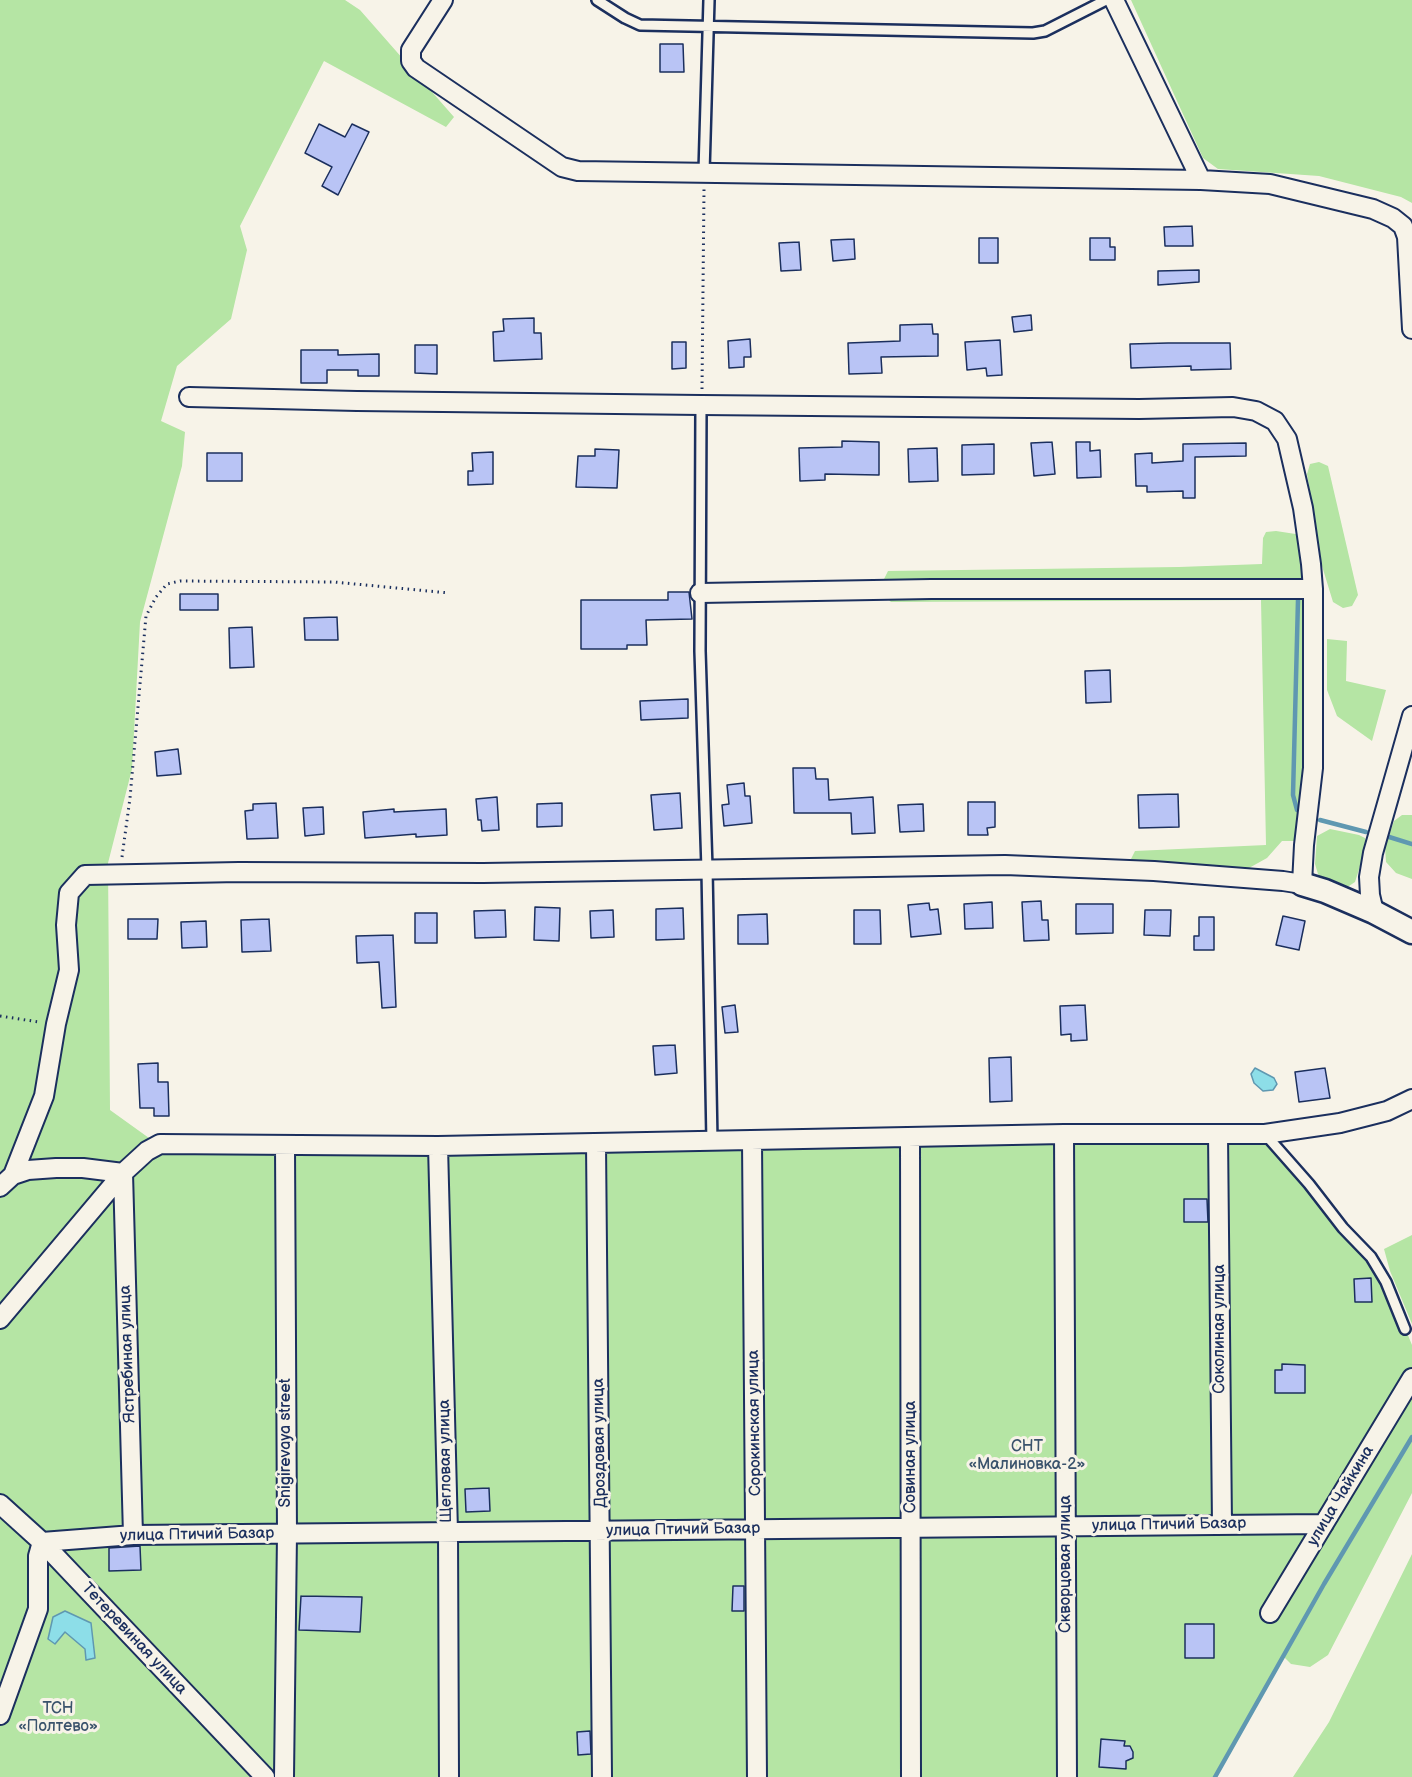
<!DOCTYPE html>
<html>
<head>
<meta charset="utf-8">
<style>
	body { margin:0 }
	canvas { display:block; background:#f7f3e8 }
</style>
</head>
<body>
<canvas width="1412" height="1777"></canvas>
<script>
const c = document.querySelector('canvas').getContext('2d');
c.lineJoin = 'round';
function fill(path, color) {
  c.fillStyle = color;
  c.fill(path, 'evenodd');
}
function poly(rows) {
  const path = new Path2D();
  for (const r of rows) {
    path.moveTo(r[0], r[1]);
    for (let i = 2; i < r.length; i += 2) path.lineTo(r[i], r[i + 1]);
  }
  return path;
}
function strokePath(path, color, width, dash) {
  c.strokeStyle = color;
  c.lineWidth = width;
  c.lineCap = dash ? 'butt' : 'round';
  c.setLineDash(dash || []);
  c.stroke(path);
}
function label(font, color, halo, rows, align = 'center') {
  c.font = font + ' "Balsamiq Sans",sans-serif';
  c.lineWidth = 6;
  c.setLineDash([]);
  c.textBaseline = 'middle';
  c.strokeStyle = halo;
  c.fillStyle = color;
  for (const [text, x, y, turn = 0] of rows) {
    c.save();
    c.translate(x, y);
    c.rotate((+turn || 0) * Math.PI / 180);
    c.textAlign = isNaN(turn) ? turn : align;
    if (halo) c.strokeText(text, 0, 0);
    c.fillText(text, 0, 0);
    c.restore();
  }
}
fill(poly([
	[0,0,345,0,360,10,454,117,446,127,324,61,240,226,247,250,231,319,177,366,161,421,185,432,182,466,140,622,132,769,108,863,110,1110,149,1138,128,1158,113,1165,48,1161,0,1171],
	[1131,0,1412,0,1412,203,1401,197,1319,176,1218,169,1203,158],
	[1319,462,1328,466,1358,595,1352,606,1343,608,1333,602,1322,566,1307,474,1310,464],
	[1276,531,1302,535,1310,768,1297,841,1282,841,1267,858,1249,868,1233,873,1137,866,1131,859,1135,851,1266,845,1261,600,891,602,883,595,883,581,888,571,1179,567,1262,564,1263,538,1266,532],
	[1327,639,1347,641,1346,681,1386,690,1372,741,1337,716,1327,690],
	[1402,815,1412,815,1412,879,1396,873,1386,862,1385,847,1394,821],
	[1330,829,1359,835,1365,838,1367,844,1355,882,1343,890,1325,882,1318,874,1315,864,1317,836],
	[1265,1134,1386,1282,1412,1345,1412,1493,1328,1655,1310,1667,1291,1664,1283,1656,1215,1777,0,1777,0,1319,147,1152],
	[83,1174,115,1177,0,1313,0,1191,28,1177],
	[1412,1235,1412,1324,1390,1271,1384,1249],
	[1412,1554,1412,1777,1293,1777,1329,1722]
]), '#b5e5a4');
const water = poly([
	[1255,1068,1274,1078,1277,1084,1273,1090,1263,1091,1254,1083,1251,1074,1255,1068],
	[65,1611,91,1623,95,1658,86,1660,85,1649,65,1632,55,1644,48,1639,53,1617,65,1611]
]);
fill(water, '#8ddee8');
strokePath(water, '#5f98b1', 1.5);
strokePath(poly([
	[1297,810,1293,795,1298,600],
	[1320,820,1366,832],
	[1386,836,1412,844],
	[1215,1777,1324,1584,1412,1437]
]), '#5f98b1', 4.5);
const building = poly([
	[660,44,683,44,684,72,660,72,660,44],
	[319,124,345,137,352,124,369,132,338,195,322,186,332,167,305,153,319,124],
	[1192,226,1193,246,1165,246,1164,227,1192,226],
	[979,238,998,238,998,263,979,263,979,238],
	[1090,238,1110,238,1110,247,1115,247,1115,260,1090,260,1090,238],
	[854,239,855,259,833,261,831,240,854,239],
	[799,242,801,270,781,271,779,243,799,242],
	[1199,270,1199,282,1158,285,1158,271,1199,270],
	[1031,315,1032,330,1014,332,1012,317,1031,315],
	[534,318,534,333,541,333,542,359,494,361,493,332,504,331,503,319,534,318],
	[932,324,933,334,938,334,938,356,881,357,882,373,849,374,848,343,900,341,900,325,932,324],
	[750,339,751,357,744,357,744,367,729,368,728,341,750,339],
	[1000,340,1002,375,987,376,986,368,967,370,965,342,1000,340],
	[672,342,686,342,686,368,672,369,672,342],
	[1168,343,1230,343,1231,369,1191,370,1191,366,1131,368,1130,344,1168,343],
	[415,345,437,345,437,374,415,373,415,345],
	[301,350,338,350,338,355,379,354,379,376,358,376,358,370,327,370,327,383,301,383,301,350],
	[842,441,879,442,879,475,825,474,825,480,800,481,799,448,842,447,842,441],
	[1052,442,1055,474,1034,476,1031,443,1052,442],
	[1076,442,1090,442,1090,451,1100,450,1101,477,1077,478,1076,442],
	[1246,443,1246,456,1195,457,1195,498,1183,498,1183,491,1147,492,1147,486,1136,486,1135,454,1152,453,1152,463,1183,461,1183,444,1246,443],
	[994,444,994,474,962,475,962,445,994,444],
	[937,448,938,481,909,482,908,449,937,448],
	[595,449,619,450,617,488,576,487,578,456,595,456,595,449],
	[493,452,493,484,468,485,468,471,473,471,472,453,493,452],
	[207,453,242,453,242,481,207,481,207,453],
	[668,592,689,592,692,619,646,620,647,645,627,645,627,649,581,649,581,600,668,600,668,592],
	[180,594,218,594,218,610,180,610,180,594],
	[337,617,338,640,305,640,304,618,337,617],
	[252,627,254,667,230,668,229,628,252,627],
	[1110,670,1111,702,1086,703,1085,671,1110,670],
	[688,699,688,718,641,720,640,701,688,699],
	[178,749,181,774,157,776,155,752,178,749],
	[793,768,815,768,816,779,828,779,829,800,873,797,875,833,852,834,851,813,794,813,793,768],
	[744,783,745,796,750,796,752,823,724,826,722,805,729,804,727,785,744,783],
	[680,793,682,828,654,830,651,795,680,793],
	[1178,794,1179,827,1139,828,1138,795,1178,794],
	[497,797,499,830,482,831,481,820,478,820,476,799,497,797],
	[968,802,995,802,995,827,987,828,988,835,968,835,968,802],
	[276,803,278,838,247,839,245,811,253,810,253,804,276,803],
	[562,803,562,826,537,827,537,804,562,803],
	[923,804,924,831,900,832,898,805,923,804],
	[323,807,324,834,305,836,303,808,323,807],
	[394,809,394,812,446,809,447,835,416,837,416,834,365,838,363,812,394,809],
	[1041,901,1042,920,1048,920,1049,940,1024,941,1022,902,1041,901],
	[992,902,993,928,965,929,964,904,992,902],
	[929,903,930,910,938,909,941,934,911,937,908,905,929,903],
	[1076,904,1113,904,1113,933,1076,934,1076,904],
	[535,907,560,908,559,941,534,940,535,907],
	[683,908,684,939,656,940,656,909,683,908],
	[505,910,506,937,475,938,474,911,505,910],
	[613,910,614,937,591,938,590,911,613,910],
	[854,910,880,910,881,944,854,944,854,910],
	[1145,910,1171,910,1170,936,1144,935,1145,910],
	[415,913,437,913,437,943,415,943,415,913],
	[767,914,768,944,738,944,738,915,767,914],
	[1283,916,1305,921,1299,950,1276,945,1283,916],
	[1199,917,1214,917,1214,950,1194,950,1194,936,1199,936,1199,917],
	[128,919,158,919,157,939,128,939,128,919],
	[269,919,271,951,242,952,241,920,269,919],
	[206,921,207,947,182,948,181,922,206,921],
	[393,935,396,1007,382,1008,379,962,357,963,356,936,393,935],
	[735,1005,738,1032,725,1033,722,1007,735,1005],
	[1085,1005,1087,1040,1071,1041,1071,1034,1061,1035,1060,1006,1085,1005],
	[675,1045,677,1073,655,1075,653,1046,675,1045],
	[1011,1057,1012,1101,990,1102,989,1058,1011,1057],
	[158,1063,158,1082,168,1082,169,1116,154,1116,154,1108,140,1108,138,1064,158,1063],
	[1325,1068,1330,1098,1299,1102,1295,1072,1325,1068],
	[1184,1199,1207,1199,1208,1222,1184,1222,1184,1199],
	[1371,1278,1372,1302,1355,1302,1354,1279,1371,1278],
	[1282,1364,1305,1365,1305,1393,1275,1393,1275,1370,1282,1370,1282,1364],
	[489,1488,490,1511,466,1512,465,1489,489,1488],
	[140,1546,141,1570,109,1571,109,1548,140,1546],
	[733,1586,744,1586,744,1611,732,1611,733,1586],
	[301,1596,362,1597,360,1632,299,1630,301,1596],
	[1185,1624,1214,1624,1214,1658,1185,1658,1185,1624],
	[590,1731,591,1754,578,1755,577,1732,590,1731],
	[1101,1739,1125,1741,1124,1746,1130,1746,1133,1752,1133,1758,1126,1761,1126,1769,1099,1767,1101,1739]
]);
fill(building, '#b9c4f5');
strokePath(building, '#1b2f5e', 1.5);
const service = poly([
	[597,0,625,18,640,25,1033,33,1045,31,1106,0],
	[704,172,709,0],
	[701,405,700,651,707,869,712,1142],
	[1265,1134,1309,1184,1343,1228,1371,1257,1386,1282,1405,1329]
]);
const minor = poly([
	[443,0,411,50,411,61,416,68,562,167,578,171,1201,180,1270,184,1373,209,1393,218,1403,226,1407,237,1412,329],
	[1114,0,1201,180],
	[700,593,931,589,1313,589],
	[1374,912,1370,895,1369,877,1373,853,1412,716],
	[1064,1134,1067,1777],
	[1218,1134,1222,1525],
	[910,1138,911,1777],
	[752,1141,757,1777],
	[596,1144,602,1777],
	[438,1146,448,1532,449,1777],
	[123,1173,133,1535],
	[13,1175,28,1170,56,1168,83,1168,123,1173],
	[0,1187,13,1175,44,1096,56,1024,69,970,66,925,69,893,85,875,239,872,483,873,1005,865,1154,871,1283,881,1302,884,1304,845,1313,768,1313,589,1311,564,1303,508,1287,439,1275,421,1256,411,1233,407,1139,409,701,405,357,401,189,397],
	[0,1319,123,1173,147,1151,160,1144,438,1146,1064,1134,1265,1134,1340,1123,1387,1111,1412,1099],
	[0,1504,42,1542,265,1777],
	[1270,1613,1412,1378],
	[0,1715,38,1609,38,1556,42,1542,133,1535,1324,1524],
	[284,1777,287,1534,285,1146]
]);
const tertiary = poly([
	[1302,884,1325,891,1374,912,1412,932]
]);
strokePath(service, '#1b2f5e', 14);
strokePath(minor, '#1b2f5e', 22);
strokePath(tertiary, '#1b2f5e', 27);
strokePath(poly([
	[702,389,704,189],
	[122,857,130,798,146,616,156,597,167,584,180,581,334,582,449,593],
	[0,1016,39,1022]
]), '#1b2f5e', 3, [1.5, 4.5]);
strokePath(service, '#f7f3e8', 9);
strokePath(minor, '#f7f3e8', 18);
strokePath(tertiary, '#f7f3e8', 22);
label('16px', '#1b2f5e', '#f7f3e8', [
	["Соколиная улица",1220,1329,-90],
	["Ястребиная улица",128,1354,-92],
	["Сорокинская улица",755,1423,-91],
	["Snigirevaya street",286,1443,-90],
	["Дроздовая улица",600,1443,-91],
	["Совиная улица",911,1457,-90],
	["Щегловая улица",446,1461,-91],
	["улица Чайкина",1341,1496,-59],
	["улица Птичий Базар",1169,1525,-1],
	["улица Птичий Базар",683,1530,-1],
	["улица Птичий Базар",197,1535,-1],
	["Скворцовая улица",1066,1564,-90],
	["Тетеревиная улица",134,1639,47]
]);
label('16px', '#3a536c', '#f7f3e8', [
	["СНТ",1027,1447],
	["«Малиновка-2»",1027,1465],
	["ТСН",58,1709],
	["«Полтево»",58,1727]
]);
</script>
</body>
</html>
